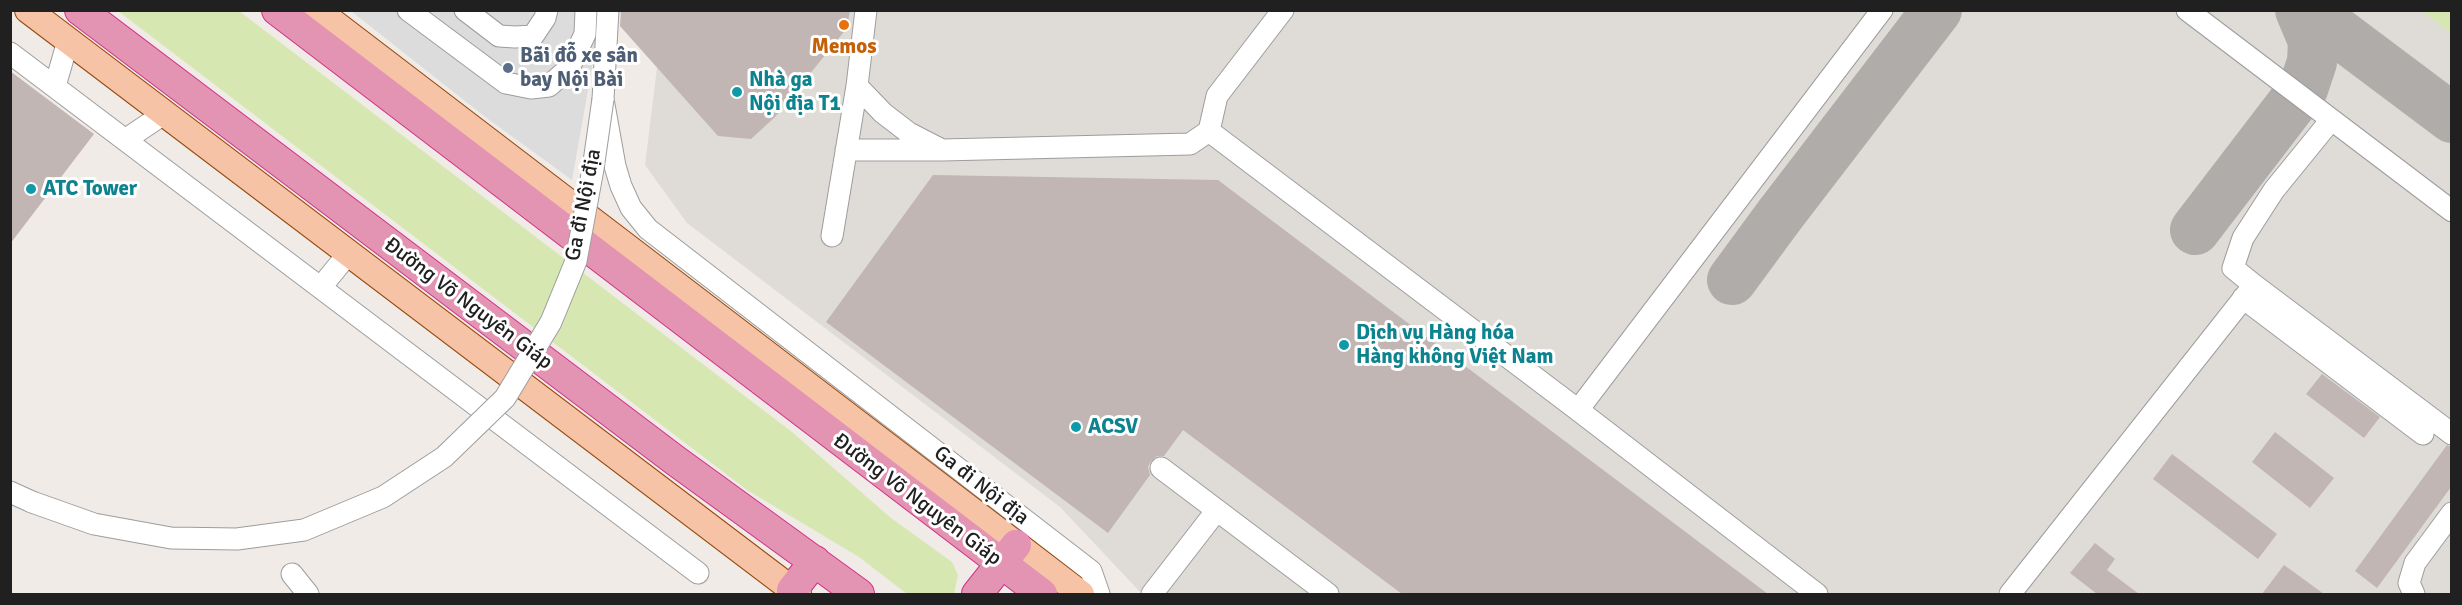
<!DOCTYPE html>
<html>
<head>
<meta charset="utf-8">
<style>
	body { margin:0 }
	#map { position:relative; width:2462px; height:605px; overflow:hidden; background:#f0ebe7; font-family:Signika,sans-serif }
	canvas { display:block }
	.frame { position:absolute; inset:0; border:12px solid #202020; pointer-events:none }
</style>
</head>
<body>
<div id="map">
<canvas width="2462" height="605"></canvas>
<div class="frame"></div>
</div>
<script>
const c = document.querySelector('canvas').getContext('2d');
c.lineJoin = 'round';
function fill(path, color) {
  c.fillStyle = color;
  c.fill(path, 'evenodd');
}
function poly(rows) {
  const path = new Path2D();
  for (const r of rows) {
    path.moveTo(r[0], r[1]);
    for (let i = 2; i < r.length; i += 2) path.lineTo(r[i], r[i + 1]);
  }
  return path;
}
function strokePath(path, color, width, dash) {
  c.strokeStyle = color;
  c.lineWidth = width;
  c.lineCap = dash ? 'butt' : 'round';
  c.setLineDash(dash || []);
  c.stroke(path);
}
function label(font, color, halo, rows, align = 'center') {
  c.font = font + ' Signika,sans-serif';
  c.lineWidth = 6;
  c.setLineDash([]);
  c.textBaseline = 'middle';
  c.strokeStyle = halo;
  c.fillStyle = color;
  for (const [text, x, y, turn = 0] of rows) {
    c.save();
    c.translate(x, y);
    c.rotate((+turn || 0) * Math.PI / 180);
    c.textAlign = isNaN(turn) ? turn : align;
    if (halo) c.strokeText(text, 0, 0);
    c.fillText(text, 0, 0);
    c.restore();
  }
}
fill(poly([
	[664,11,2451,11,2451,594,1142,594,1060,507,687,223,645,165]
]), '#dfdcd8');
fill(poly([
	[118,11,239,11,792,432,891,518,952,562,958,575,954,594,907,594,859,557,747,490],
	[2422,11,2451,11,2451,33]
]), '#d6e7b1');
fill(poly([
	[351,11,602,11,572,180,484,116]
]), '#dcdcdc');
strokePath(poly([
	[2308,10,2452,118],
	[2195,230,2303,89,2312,62,2313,41,2300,10],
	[1732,280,1779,216,1937,10]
]), '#afacaa', 50);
fill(poly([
	[621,10,850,10,847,28,775,117,751,139,718,136,620,26],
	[10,71,94,134,10,244],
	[933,175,1218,180,1768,594,1402,594,1183,430,1164,456,1157,456,1151,461,1148,467,1150,475,1108,533,826,322],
	[2322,374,2380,417,2364,438,2306,394],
	[2275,432,2334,478,2310,508,2252,462],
	[2447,445,2451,447,2451,487,2377,588,2355,571],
	[2172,454,2277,534,2258,559,2153,479],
	[2095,543,2115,559,2107,570,2139,594,2097,594,2070,573],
	[2284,565,2324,594,2262,594]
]), '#c1b6b4');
const minor = poly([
	[408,10,506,83,531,88,549,86,569,68,585,34,586,10],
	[465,10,499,36,515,37,533,36,545,18,547,10],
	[608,10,603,99,615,166,621,186,631,208,648,229,1091,571,1099,594],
	[2187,10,2452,211],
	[10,53,698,573],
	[55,86,68,41],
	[857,86,883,113,909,133,942,150,1190,144,1209,131,1578,410,1817,594],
	[1209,131,1217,96,1283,10],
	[125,140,162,115],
	[846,150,938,150],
	[832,236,857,86,866,10],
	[2254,285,2233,268,2243,238,2274,190,2331,120],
	[321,287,348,254],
	[2243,298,2423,434],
	[1578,410,1882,10],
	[1161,468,1328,594],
	[10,492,32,502],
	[292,574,308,594],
	[1152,594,1217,510],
	[2010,594,2254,285,2452,434],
	[2414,594,2409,583,2415,563,2452,513]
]);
const major = poly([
	[28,10,798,594],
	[317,10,1081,594]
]);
const highway = poly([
	[80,10,676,461,859,594],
	[277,10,1042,594],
	[792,590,815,561],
	[977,594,1016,545]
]);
strokePath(minor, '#9d9d9d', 23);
strokePath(major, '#944909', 28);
strokePath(highway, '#d23189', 32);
strokePath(minor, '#fff', 21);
strokePath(major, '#f7c3a6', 26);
strokePath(highway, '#e394b3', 30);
const minorBridge = poly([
	[32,502,94,524,171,538,237,539,304,530,383,497,444,457,505,398,551,322,576,261,593,169,603,99]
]);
strokePath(minorBridge, '#9d9d9d', 23, []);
strokePath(minorBridge, '#fff', 21);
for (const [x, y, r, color] of [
	[844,25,6,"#e8710a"],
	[508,68,6,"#5c6f8a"],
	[737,92,6,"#0f9aa8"],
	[31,189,6,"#0f9aa8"],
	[1344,345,6,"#0f9aa8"],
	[1076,427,6,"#0f9aa8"]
]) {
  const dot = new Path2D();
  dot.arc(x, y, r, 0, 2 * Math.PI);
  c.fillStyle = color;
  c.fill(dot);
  strokePath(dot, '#fff', 2);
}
label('bold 21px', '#c56008', '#fff', [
	["Memos",844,47]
]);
label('bold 21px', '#4e5e75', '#fff', [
	["Bãi đỗ xe sân",520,56],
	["bay Nội Bài",520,80]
], 'left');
label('bold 21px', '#0d838f', '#fff', [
	["Nhà ga",749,80],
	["Nội địa T1",749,104],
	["ATC Tower",43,189],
	["Dịch vụ Hàng hóa",1356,333],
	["Hàng không Việt Nam",1356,357],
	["ACSV",1088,427]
], 'left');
label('21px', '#202020', '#fff', [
	["Ga đi Nội địa",584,205,-79],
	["Đường Võ Nguyên Giáp",468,304,37],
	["Ga đi Nội địa",981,486,38],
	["Đường Võ Nguyên Giáp",917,500,37]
]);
</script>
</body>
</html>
